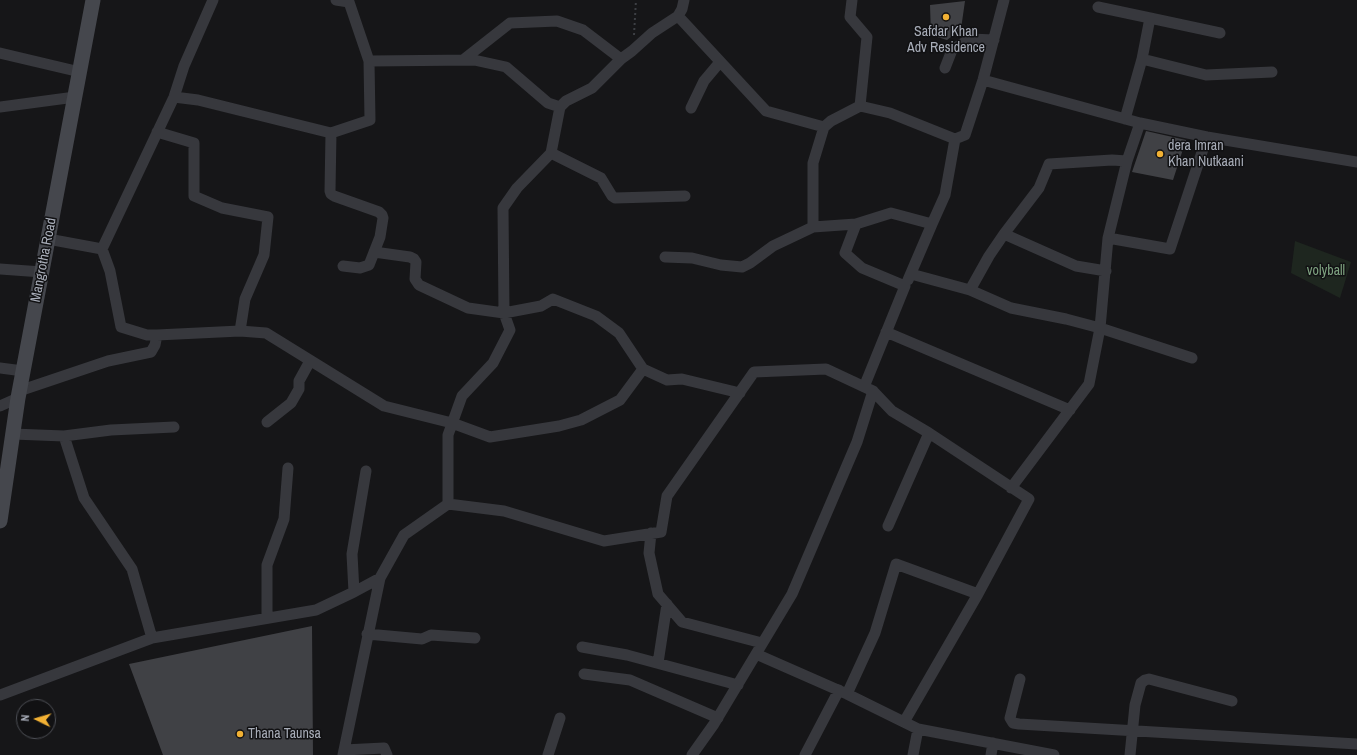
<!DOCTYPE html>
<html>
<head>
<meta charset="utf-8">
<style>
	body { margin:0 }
	#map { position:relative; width:1357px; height:755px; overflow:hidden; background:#161618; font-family:"Archivo Narrow",sans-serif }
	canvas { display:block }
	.north { position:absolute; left:16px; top:699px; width:40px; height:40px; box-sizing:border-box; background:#111113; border:1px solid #4d4f55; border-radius:50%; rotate:275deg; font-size:11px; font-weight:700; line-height:16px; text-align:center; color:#a8adb8 }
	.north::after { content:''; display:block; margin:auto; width:14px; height:18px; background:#f2b134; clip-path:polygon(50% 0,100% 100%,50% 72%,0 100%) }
</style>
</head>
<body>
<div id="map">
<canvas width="1357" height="755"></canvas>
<div class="north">N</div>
</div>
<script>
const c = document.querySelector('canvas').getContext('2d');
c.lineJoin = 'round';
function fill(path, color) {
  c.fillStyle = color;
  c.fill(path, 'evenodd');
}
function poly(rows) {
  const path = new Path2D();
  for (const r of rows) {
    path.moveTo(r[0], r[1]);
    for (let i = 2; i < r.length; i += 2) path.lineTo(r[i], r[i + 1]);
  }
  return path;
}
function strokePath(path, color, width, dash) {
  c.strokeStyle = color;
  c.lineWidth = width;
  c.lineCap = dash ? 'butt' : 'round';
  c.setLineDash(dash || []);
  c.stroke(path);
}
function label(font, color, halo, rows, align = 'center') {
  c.font = font + ' "Archivo Narrow",sans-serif';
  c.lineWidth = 3;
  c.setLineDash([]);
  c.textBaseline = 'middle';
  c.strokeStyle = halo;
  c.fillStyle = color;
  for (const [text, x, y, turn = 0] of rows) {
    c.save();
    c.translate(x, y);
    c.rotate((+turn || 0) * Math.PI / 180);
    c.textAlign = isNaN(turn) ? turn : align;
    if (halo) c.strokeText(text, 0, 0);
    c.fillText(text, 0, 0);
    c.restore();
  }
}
fill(poly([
	[1295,241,1351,262,1340,298,1291,273]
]), '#1e261f');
fill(poly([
	[965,1,961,29,947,40,931,35,930,5],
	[1146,131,1186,140,1173,180,1132,172],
	[312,626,313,755,163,755,129,664]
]), '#404145');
strokePath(poly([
	[634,35,636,0]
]), '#3d3f44', 2, [2, 3]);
strokePath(poly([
	[336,0,349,2,369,61,474,60,506,67,548,103,560,107,566,101,592,88,621,59,632,51,652,33,678,16,682,9,684,0],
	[852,0,850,17,867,37,860,106],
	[1098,7,1150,18],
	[678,16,766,111,824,127],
	[0,53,80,72],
	[1142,59,1206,75,1272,72],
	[463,60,510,23,557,21,583,30,621,59],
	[945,68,952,50,970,39,994,40],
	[983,80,1140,123,1207,137,1357,162],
	[174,97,198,100,331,133,370,120,369,61],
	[0,107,75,97],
	[691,108,704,81,720,62],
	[1125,119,1142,59,1150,18,1220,33],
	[331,133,330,191,331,194,334,196,379,212,382,215,383,218,380,237,369,265,360,268,343,266],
	[955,139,965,135,983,80,1004,0],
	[551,153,601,178,612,196,615,198,685,196],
	[1127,161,1140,123],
	[856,224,891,213,932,224,908,280],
	[813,227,813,163,824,127,831,121,860,106,890,113,955,139,945,195,932,224],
	[1004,234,1076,266,1106,271],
	[1108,238,1170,249,1207,137],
	[102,249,174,97,184,66,213,0],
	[665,257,692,258,721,265,742,267,750,263,773,246,813,227,856,224,845,253,862,268,905,286,864,387],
	[0,269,42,272],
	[911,274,970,290,1011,308,1066,319,1100,328,1089,384,1011,488],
	[970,290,989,256,1004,234,1039,188,1049,164,1112,160,1127,161,1108,238,1100,328,1192,358],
	[240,331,266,333,384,406,452,423,490,437,559,426,581,420,620,400,643,369,619,333,596,316,553,299,541,306,504,313,468,308,419,285,415,279,416,262,414,259,410,257,374,252],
	[886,332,1070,410],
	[157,335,240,331,245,299,264,255,268,217,222,208,194,196,194,143,157,132],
	[0,368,23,371],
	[643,369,667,380,682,379,740,393],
	[19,391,108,361,151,352,155,345,157,335,147,335,121,327,110,271,102,249,48,239],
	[873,391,892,411,929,433,1029,499,978,594,904,722],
	[0,406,18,398],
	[267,422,291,403,299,389,299,381,310,361],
	[13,434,64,436,84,498,132,569,152,638],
	[64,436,111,430,174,427],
	[448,504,504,511,604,541,661,532,667,496,754,372,826,369,873,391,857,442,792,594,714,724,692,755],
	[888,526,929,433],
	[651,533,649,553,658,594,682,622,762,643],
	[354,592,352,554,366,471],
	[267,618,267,565,284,519,288,468],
	[367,634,422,639,431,635,475,638],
	[582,647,627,655,738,685],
	[756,654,847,694,918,729,913,755],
	[658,663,667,604],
	[584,674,630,680,718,718],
	[1020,679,1010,718,1013,723,1019,724,1357,744],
	[847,694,875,633,896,564,978,594],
	[0,695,152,638,316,610,354,592,380,578,404,535,448,504,448,435,462,396,493,363,510,330,504,313,503,208,517,188,551,153,560,107],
	[918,729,1054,755],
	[344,750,384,748,387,755],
	[343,755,380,578],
	[548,755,560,718],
	[805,755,839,690],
	[991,755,993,743],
	[1130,755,1135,705,1141,683,1145,680,1149,679,1232,701]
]), '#37383d', 11);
strokePath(poly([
	[0,521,18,398,93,0]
]), '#45474d', 15);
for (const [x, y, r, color] of [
	[946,17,4,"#f2b134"],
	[1160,154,4,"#f2b134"],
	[240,734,4,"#f2b134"]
]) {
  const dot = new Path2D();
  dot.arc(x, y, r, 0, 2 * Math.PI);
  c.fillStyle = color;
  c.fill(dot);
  strokePath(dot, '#111113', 1.5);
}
label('14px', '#a8adb8', '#111113', [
	["Safdar Khan",946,32,"center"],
	["Adv Residence",946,48,"center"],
	["dera Imran",1168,146],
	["Khan Nutkaani",1168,162],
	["Thana Taunsa",248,734]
], 'left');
label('14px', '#a8adb8', '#111113', [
	["Mangrotha Road",44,260,-79]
]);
label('14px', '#7fa381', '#111113', [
	["volyball",1326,271]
]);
</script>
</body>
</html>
